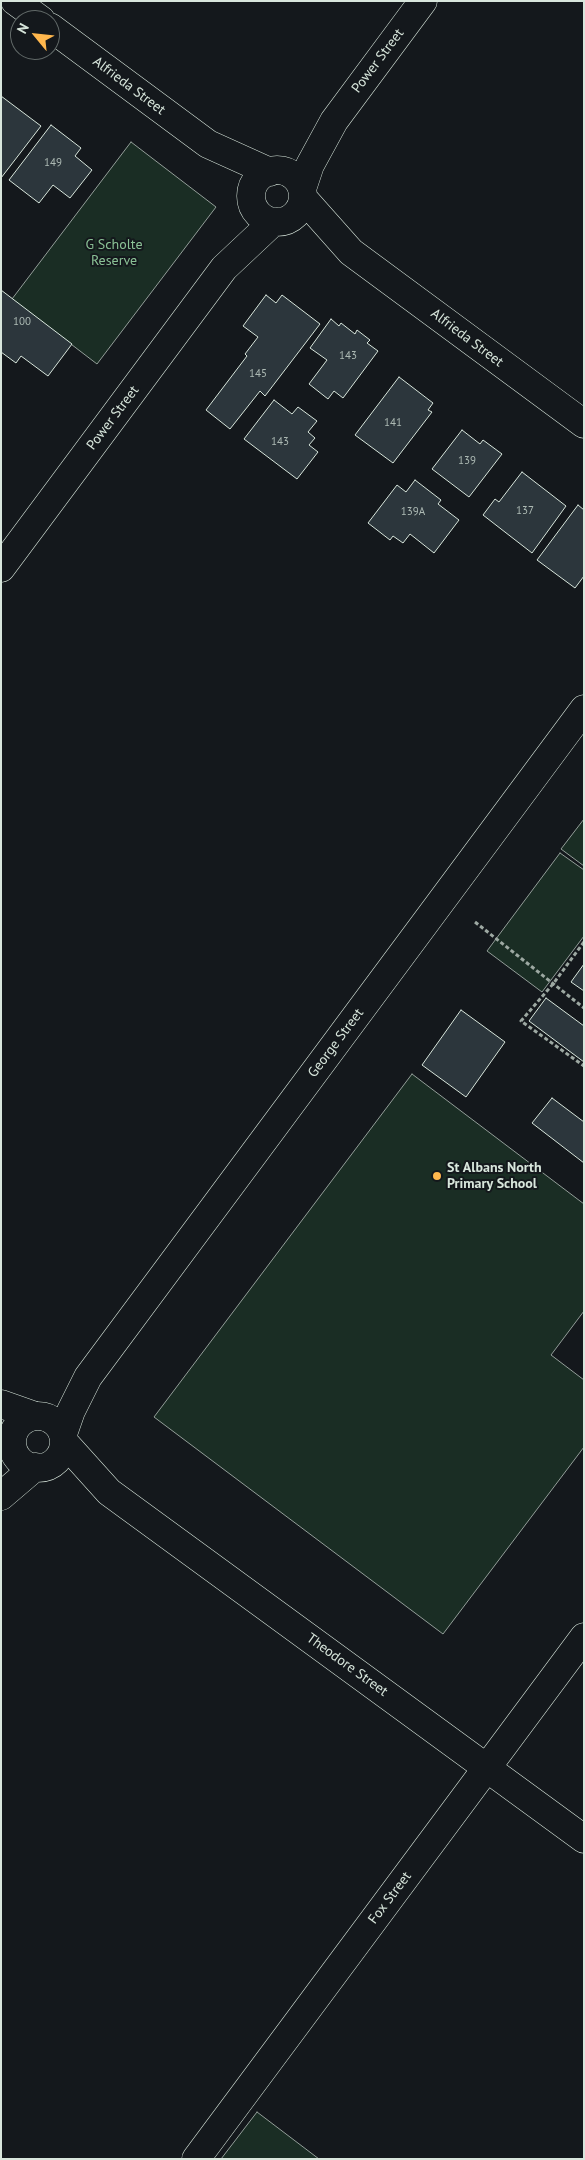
<!DOCTYPE html>
<html>
<head>
<meta charset="utf-8">
<style>
	body { margin:0 }
	#map { position:relative; width:585px; height:2160px; overflow:hidden; background:#14181c; font-family:"PT Sans",sans-serif }
	canvas { display:block }
	.frame { position:absolute; inset:0; border:2px solid #d8e6dc; pointer-events:none }
	.north { position:absolute; left:10px; top:10px; width:50px; height:50px; box-sizing:border-box; background:#14181c; border:1px solid #626a69; border-radius:50%; rotate:298deg; font-size:14px; font-weight:700; line-height:20px; text-align:center; color:#d8e6dc }
	.north::after { content:''; display:block; margin:auto; width:18px; height:22px; background:#ffb74d; clip-path:polygon(50% 0,100% 100%,50% 72%,0 100%) }
</style>
</head>
<body>
<div id="map">
<canvas width="585" height="2160"></canvas>
<div class="frame"></div>
<div class="north">N</div>
</div>
<script>
const c = document.querySelector('canvas').getContext('2d');
c.lineJoin = 'round';
function fill(path, color) {
  c.fillStyle = color;
  c.fill(path, 'evenodd');
}
function poly(rows) {
  const path = new Path2D();
  for (const r of rows) {
    if (r.length === 3) {
      path.moveTo(r[0] + r[2], r[1]);
      path.arc(r[0], r[1], r[2], 0, 2 * Math.PI);
      continue;
    }
    path.moveTo(r[0], r[1]);
    for (let i = 2; i < r.length; i += 2) path.lineTo(r[i], r[i + 1]);
  }
  return path;
}
function strokePath(path, color, width, dash) {
  c.strokeStyle = color;
  c.lineWidth = width;
  c.lineCap = dash ? 'butt' : 'round';
  c.setLineDash(dash || []);
  c.stroke(path);
}
function label(font, color, halo, rows, align = 'center') {
  c.font = font + ' "PT Sans",sans-serif';
  c.lineWidth = 4;
  c.setLineDash([]);
  c.textBaseline = 'middle';
  c.strokeStyle = halo;
  c.fillStyle = color;
  for (const [text, x, y, turn = 0] of rows) {
    c.save();
    c.translate(x, y);
    c.rotate((+turn || 0) * Math.PI / 180);
    c.textAlign = isNaN(turn) ? turn : align;
    if (halo) c.strokeText(text, 0, 0);
    c.fillText(text, 0, 0);
    c.restore();
  }
}
const green = poly([
	[131,142,216,207,97,364,12,299,131,142],
	[584,819,584,866,561,849,584,819],
	[560,853,584,870,584,936,542,992,487,951,560,853],
	[412,1074,584,1204,584,1311,551,1355,584,1380,584,1447,443,1634,154,1417,412,1074],
	[257,2112,319,2159,221,2159,257,2112]
]);
fill(green, '#1a2d24');
strokePath(green, '#939e99', 1);
const building = poly([
	[1,96,41,126,1,178,1,96],
	[51,125,81,148,75,156,92,170,70,198,53,185,39,203,9,180,51,125],
	[1,290,72,344,48,376,21,356,16,363,1,352,1,290],
	[266,295,276,303,282,295,320,324,265,396,260,391,230,429,206,410,247,356,245,354,258,337,243,326,266,295],
	[331,319,339,326,341,323,355,334,357,330,370,340,367,343,378,351,343,398,334,391,328,399,309,384,327,360,310,348,331,319],
	[399,377,433,403,428,410,432,412,393,463,355,435,399,377],
	[274,400,292,414,298,407,317,421,308,432,315,438,309,445,318,452,297,479,244,439,274,400],
	[462,430,480,444,483,440,502,454,469,497,432,469,462,430],
	[522,472,566,506,532,553,483,515,495,499,499,502,522,472],
	[415,480,441,500,438,504,459,520,434,553,410,534,403,543,393,536,390,540,368,523,397,485,406,492,415,480],
	[578,505,584,510,584,576,575,588,537,560,578,505],
	[584,964,584,991,571,982,584,964],
	[546,998,584,1026,584,1062,529,1021,546,998],
	[461,1010,505,1042,466,1097,422,1065,461,1010],
	[552,1098,584,1122,584,1163,532,1123,552,1098]
]);
fill(building, '#2c363c');
strokePath(building, '#d8e6dc', 1);
const minor = poly([
	[15,1,41,20],
	[50,27,208,144,270,172],
	[277,196,26],
	[302,189,310,165,334,121,423,1],
	[303,198,351,252,584,424],
	[1,568,224,268,273,222],
	[1,1404,35,1416],
	[38,1442,26],
	[63,1434,71,1411,88,1377,584,709],
	[64,1442,109,1492,584,1839],
	[1,1496,35,1467],
	[196,2159,584,1637]
]);
strokePath(minor, '#d8e6dc', 29);
strokePath(poly([
	[475,922,584,1008],
	[584,942,553,984,521,1021,584,1066]
]), '#9da8a2', 3, [4, 2.5]);
strokePath(minor, '#14181c', 28);
for (const [x, y, r, color] of [
	[437,1176,5,"#ffb74d"]
]) {
  const dot = new Path2D();
  dot.arc(x, y, r, 0, 2 * Math.PI);
  c.fillStyle = color;
  c.fill(dot);
  strokePath(dot, '#14181c', 2);
}
label('11px', '#adbab4', null, [
	["149",53,163],
	["100",22,322],
	["143",348,356],
	["145",258,374],
	["141",393,423],
	["143",280,442],
	["139",467,461],
	["137",525,511],
	["139A",413,512]
]);
label('14px', '#d8e6dc', '#14181c', [
	["Power Street",378,61,-53],
	["Alfrieda Street",129,86,37],
	["Alfrieda Street",467,338,37],
	["Power Street",113,418,-53],
	["George Street",336,1043,-53],
	["Theodore Street",347,1665,36],
	["Fox Street",390,1898,-53]
]);
label('14px', '#8ac095', '#14181c', [
	["G Scholte",114,245],
	["Reserve",114,261]
]);
label('bold 14px', '#d8e6dc', '#14181c', [
	["St Albans North",447,1168],
	["Primary School",447,1184]
], 'left');
</script>
</body>
</html>
